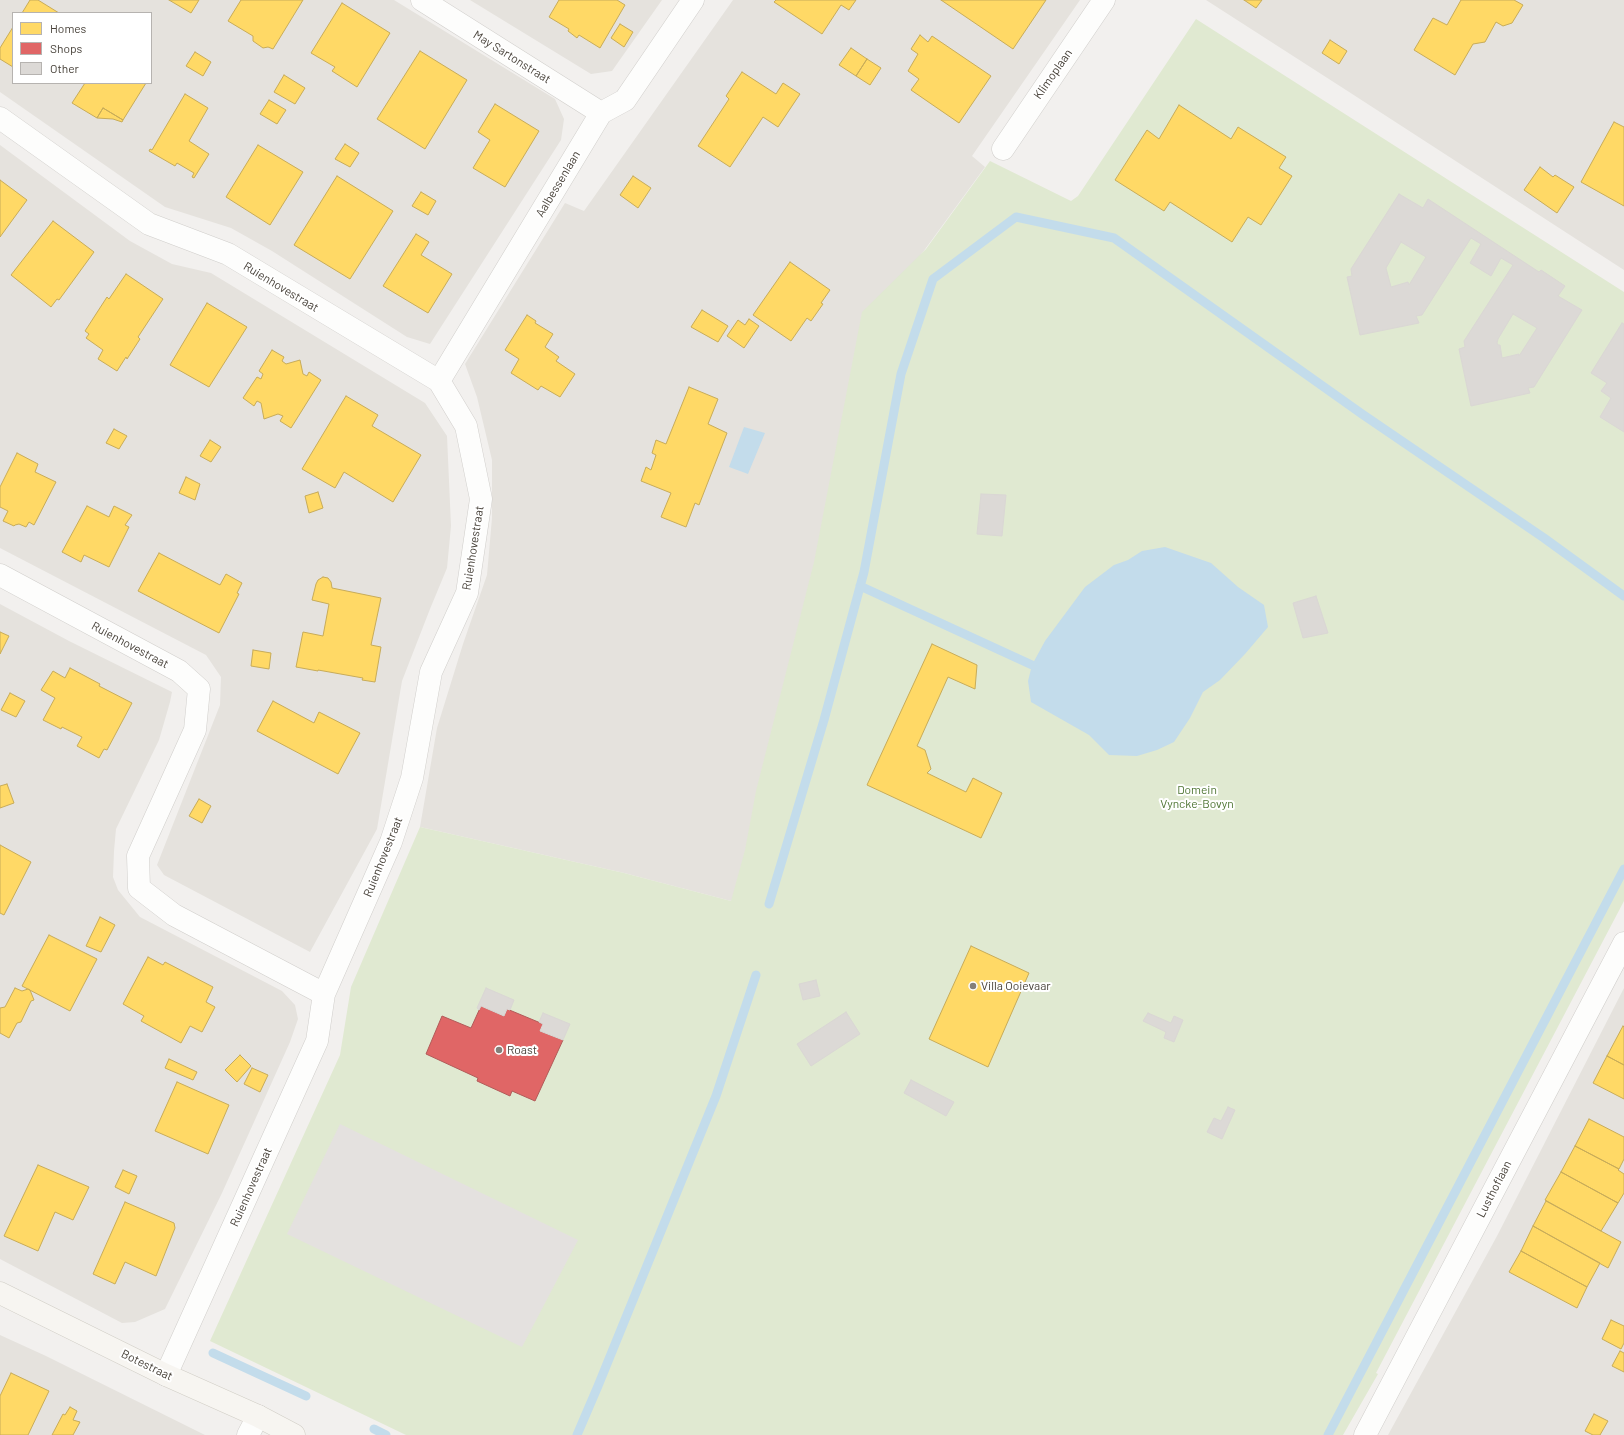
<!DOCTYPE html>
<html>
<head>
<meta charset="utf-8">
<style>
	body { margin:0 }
	#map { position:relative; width:1624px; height:1435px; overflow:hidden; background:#f2f0ee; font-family:Barlow,sans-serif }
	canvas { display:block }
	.legend { position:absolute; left:12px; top:12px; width:140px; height:72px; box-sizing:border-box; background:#fff; border:1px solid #b6b3b0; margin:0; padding:5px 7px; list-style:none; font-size:12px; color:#48423a }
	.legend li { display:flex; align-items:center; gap:8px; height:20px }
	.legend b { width:20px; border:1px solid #b6b3b0 }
</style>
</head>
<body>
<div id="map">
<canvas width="1624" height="1435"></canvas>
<ul class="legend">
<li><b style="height:11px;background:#ffd966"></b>Homes</li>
<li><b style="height:11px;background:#e06666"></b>Shops</li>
<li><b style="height:11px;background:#dcd9d6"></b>Other</li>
</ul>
</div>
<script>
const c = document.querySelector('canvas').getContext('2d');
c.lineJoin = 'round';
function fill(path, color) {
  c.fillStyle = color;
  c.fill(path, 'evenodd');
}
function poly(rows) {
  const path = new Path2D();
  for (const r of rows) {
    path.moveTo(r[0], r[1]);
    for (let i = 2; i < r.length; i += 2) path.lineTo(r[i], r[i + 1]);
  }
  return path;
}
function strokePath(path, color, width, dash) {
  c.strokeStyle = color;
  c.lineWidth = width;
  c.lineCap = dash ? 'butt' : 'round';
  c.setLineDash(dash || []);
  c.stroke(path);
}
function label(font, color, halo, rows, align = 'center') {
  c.font = font + ' Barlow,sans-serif';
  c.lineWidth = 4;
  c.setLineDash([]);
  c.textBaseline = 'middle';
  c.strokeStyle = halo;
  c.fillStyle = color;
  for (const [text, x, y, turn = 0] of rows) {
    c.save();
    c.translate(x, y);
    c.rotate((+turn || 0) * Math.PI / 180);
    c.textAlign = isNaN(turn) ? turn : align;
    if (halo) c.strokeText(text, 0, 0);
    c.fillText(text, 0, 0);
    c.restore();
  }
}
fill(poly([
	[0,0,394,0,555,99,564,119,561,140,430,344,407,337,272,251,231,228,165,207,0,92],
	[13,13,151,13,151,83,13,83],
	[470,0,662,0,612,71,591,74],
	[733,0,1080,0,972,156,985,167,880,311,802,620,737,900,731,901,624,873,420,827,437,728,463,644,487,575,492,518,492,460,477,397,465,364,565,203,584,211],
	[1206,0,1624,0,1624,270,1346,90],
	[0,145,130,241,172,264,211,273,425,403,447,436,451,526,447,568,430,609,402,681,377,829,310,952,164,875,157,865,220,705,221,677,206,655,0,548],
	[0,604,69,641,172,692,170,702,159,740,116,829,114,851,113,877,118,890,140,917,282,991,295,1005,298,1019,290,1042,222,1193,165,1309,135,1322,122,1323,0,1259],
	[1624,988,1624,1435,1388,1435,1497,1236],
	[0,1335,46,1356,205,1435,0,1435]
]), '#e5e2dd');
fill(poly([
	[1196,19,1624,292,1624,901,1376,1373,1378,1374,1343,1435,406,1435,210,1341,340,1055,351,987,420,827,624,873,731,901,745,850,756,791,814,562,862,312,926,249,990,161,1071,201,1078,196]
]), '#e0e9d1');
fill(poly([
	[340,1124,578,1240,522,1347,287,1234]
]), '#e4e1df');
fill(poly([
	[744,427,765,433,748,474,729,467],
	[1165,547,1211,563,1238,587,1264,605,1268,627,1245,654,1220,680,1203,692,1190,718,1174,742,1157,750,1137,756,1109,755,1089,735,1031,702,1028,681,1032,665,1045,641,1085,587,1114,565,1128,560,1142,551]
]), '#c3dceb');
const homes = poly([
	[30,0,38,0,59,13,22,13,30,0],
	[169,0,199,0,191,13,169,0],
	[241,0,303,0,273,49,268,47,263,48,253,41,253,36,228,21,241,0],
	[559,0,617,0,625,5,600,48,579,35,577,38,568,31,569,29,549,17,559,0],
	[776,0,856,0,849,10,841,5,822,34,774,2,776,0],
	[941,0,1046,0,1013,49,941,0],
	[1244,0,1262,0,1256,8,1244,0],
	[1461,0,1514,0,1523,5,1512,23,1503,26,1496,22,1485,42,1473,44,1455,75,1414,50,1433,18,1447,25,1461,0],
	[342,3,390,33,357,87,332,71,335,67,311,53,342,3],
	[620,24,633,32,624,47,611,38,620,24],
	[13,27,13,67,0,59,0,48,13,27],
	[920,35,928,42,932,36,991,76,959,123,911,90,919,79,908,71,918,54,911,49,920,35],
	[1330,40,1347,51,1339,64,1322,53,1330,40],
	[851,48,867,59,856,76,839,65,851,48],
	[420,51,467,80,425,149,377,119,420,51],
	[195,52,211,62,203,76,186,66,195,52],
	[867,59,881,68,870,85,856,76,867,59],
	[742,72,776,94,783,83,800,94,778,127,763,117,730,167,698,146,729,99,726,96,742,72],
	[284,75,305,88,295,104,274,92,284,75],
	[85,83,146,83,123,120,103,108,97,118,72,103,85,83],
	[185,94,208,108,189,141,209,154,194,178,192,177,194,173,177,163,175,166,149,151,150,149,152,150,185,94],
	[269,100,286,110,277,124,260,114,269,100],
	[495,104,539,131,505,187,473,168,490,140,478,132,495,104],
	[1179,105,1231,139,1238,127,1286,157,1279,168,1292,176,1261,225,1248,217,1232,242,1170,202,1164,211,1115,180,1147,130,1159,139,1179,105],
	[103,108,123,120,122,122,113,119,97,118,103,108],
	[1614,122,1624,127,1624,206,1581,182,1614,122],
	[345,144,359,153,350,167,335,159,345,144],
	[258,145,303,172,270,225,226,197,258,145],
	[1540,167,1553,177,1555,175,1574,187,1557,213,1524,190,1540,167],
	[337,176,393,211,350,279,294,245,337,176],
	[633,176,651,188,638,208,620,195,633,176],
	[0,180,27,200,0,237,0,180],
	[421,192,436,201,428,215,412,206,421,192],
	[53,221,94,252,59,300,57,299,51,307,11,275,53,221],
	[416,234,429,242,421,255,452,274,428,313,383,286,416,234],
	[790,262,830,290,821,303,823,304,811,321,807,318,791,341,753,315,790,262],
	[126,274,163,299,138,337,140,339,127,359,126,357,117,371,98,359,103,350,86,338,89,334,85,331,107,297,109,299,126,274],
	[207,303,247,327,209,387,170,365,207,303],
	[702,310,728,326,718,342,691,327,702,310],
	[527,315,536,321,535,323,553,334,545,347,559,357,556,361,575,374,560,397,541,386,538,390,511,373,519,359,505,350,527,315],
	[749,319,759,326,744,348,727,336,738,320,745,325,749,319],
	[272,350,284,357,282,361,286,364,300,360,303,374,307,376,309,372,321,380,291,428,280,421,283,416,278,414,264,419,261,403,257,401,254,406,243,398,257,377,261,379,263,374,259,371,272,350],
	[689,387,718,399,708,424,727,433,699,505,695,503,686,527,661,517,671,493,641,481,646,467,651,470,656,455,652,453,656,440,666,444,689,387],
	[346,396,378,415,372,426,421,455,393,502,344,472,335,488,302,469,346,396],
	[114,429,127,436,119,449,106,443,114,429],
	[210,440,221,447,211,462,200,456,210,440],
	[17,453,38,464,35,472,56,482,34,525,29,522,26,527,19,524,15,525,14,526,3,521,8,511,0,507,0,487,17,453],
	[186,477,200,484,195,500,179,493,186,477],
	[318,492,323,508,309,513,305,496,318,492],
	[87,506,109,517,114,506,132,515,125,525,129,527,109,567,84,555,81,562,62,552,87,506],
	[159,553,220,585,226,574,242,583,237,593,239,594,219,633,138,591,159,553],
	[323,577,328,578,331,582,332,588,381,598,371,645,381,647,375,682,362,680,363,678,318,670,318,671,296,667,303,632,323,636,329,604,312,600,316,584,318,580,323,577],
	[0,632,9,636,0,654,0,632],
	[932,644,977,665,975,689,948,677,917,746,925,750,931,769,927,773,966,792,973,778,1002,793,981,838,867,785,932,644],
	[253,650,271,653,269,669,251,666,253,650],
	[70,668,100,684,99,686,132,703,107,750,104,749,99,758,77,746,82,737,62,727,61,729,43,720,55,698,41,690,53,671,65,678,70,668],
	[10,693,25,701,16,717,1,710,10,693],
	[273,701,314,723,319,712,360,733,338,774,257,731,273,701],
	[7,784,14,803,0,808,0,786,7,784],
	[199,799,211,806,202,823,189,816,199,799],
	[0,845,31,862,4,915,0,913,0,845],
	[100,917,115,925,101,952,86,946,100,917],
	[49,935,97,959,70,1011,22,986,49,935],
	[971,946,1029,973,988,1067,929,1039,971,946],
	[148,957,163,965,165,962,213,987,206,1002,215,1007,202,1032,190,1026,181,1043,141,1021,144,1016,123,1004,148,957],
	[15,988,22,991,28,989,30,990,34,1000,31,1001,21,1022,17,1023,9,1038,0,1033,0,1008,5,1007,15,988],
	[1623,1026,1624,1027,1624,1065,1607,1056,1623,1026],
	[240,1055,251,1066,237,1082,225,1070,240,1055],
	[1607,1056,1624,1065,1624,1099,1593,1083,1607,1056],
	[169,1059,197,1072,193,1080,165,1068,169,1059],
	[252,1068,268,1075,260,1092,244,1084,252,1068],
	[177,1082,229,1105,208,1154,155,1131,177,1082],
	[1589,1119,1624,1137,1624,1159,1619,1169,1575,1146,1589,1119],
	[1575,1146,1619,1169,1618,1170,1624,1174,1624,1193,1618,1203,1561,1172,1575,1146],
	[38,1165,89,1187,73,1220,55,1212,38,1251,4,1236,38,1165],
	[123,1170,137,1176,129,1194,115,1187,123,1170],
	[1561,1172,1618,1203,1601,1231,1545,1200,1561,1172],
	[1546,1201,1621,1242,1608,1268,1533,1226,1546,1201],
	[125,1202,174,1223,175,1228,156,1276,125,1262,115,1284,93,1274,125,1202],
	[1533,1226,1600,1263,1587,1287,1521,1251,1533,1226],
	[1521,1251,1587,1287,1577,1308,1509,1272,1521,1251],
	[1611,1320,1624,1326,1624,1343,1621,1349,1602,1339,1611,1320],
	[1620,1351,1624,1353,1624,1372,1612,1366,1620,1351],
	[11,1373,49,1391,28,1435,0,1435,0,1396,11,1373],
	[70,1407,77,1411,73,1420,80,1422,73,1435,52,1435,63,1414,65,1415,70,1407],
	[1594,1414,1608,1421,1600,1435,1593,1435,1585,1431,1594,1414]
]);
fill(homes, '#ffd966');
strokePath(homes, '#c8ac59', 1);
const shops = poly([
	[481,1006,504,1016,507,1009,543,1024,540,1031,563,1040,535,1101,512,1091,510,1096,477,1081,478,1078,426,1054,442,1016,471,1028,481,1006]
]);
fill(shops, '#e06666');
strokePath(shops, '#b25b59', 1);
strokePath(poly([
	[860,586,1032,665],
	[769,904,824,720,864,572,901,374,933,279,1016,217,1114,238,1362,414,1544,538,1624,596],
	[213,1353,306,1396],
	[374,1429,386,1435],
	[577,1435,598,1386,716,1096,756,975],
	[1328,1435,1624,869]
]), '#c3dceb', 9);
const building = poly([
	[1399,194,1423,208,1428,199,1539,272,1541,270,1565,286,1558,296,1582,310,1534,387,1528,388,1530,393,1471,406,1459,349,1465,347,1464,341,1513,265,1501,258,1491,276,1470,263,1481,244,1471,238,1422,315,1416,316,1419,323,1360,335,1347,277,1352,276,1351,269,1399,194],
	[1401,242,1426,257,1409,285,1408,282,1391,287,1386,268,1401,242],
	[1513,314,1537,328,1519,356,1519,354,1502,358,1500,345,1498,345,1497,343,1498,339,1513,314],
	[1622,323,1624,324,1624,432,1600,417,1611,398,1601,391,1607,383,1591,373,1622,323],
	[981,494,1006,495,1002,536,977,534,981,494],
	[1316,596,1328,633,1303,638,1293,603,1316,596],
	[816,980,820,996,803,1000,799,984,816,980],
	[486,988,514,1000,510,1010,507,1009,504,1016,481,1006,479,1010,477,1008,486,988],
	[846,1012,860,1034,811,1066,797,1044,846,1012],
	[543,1013,570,1024,563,1040,540,1031,543,1024,539,1022,543,1013],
	[1148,1013,1171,1023,1174,1016,1183,1020,1174,1042,1164,1038,1166,1032,1143,1021,1148,1013],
	[911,1080,954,1102,946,1116,904,1093,911,1080],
	[1228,1107,1235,1110,1222,1139,1207,1132,1214,1118,1221,1121,1228,1107]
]);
fill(building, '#dcd9d6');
strokePath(building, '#dad7d4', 1);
const street = poly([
	[422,0,601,113],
	[0,118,149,224,228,254,439,381,466,426,481,499,467,593,431,672,412,778,391,842,324,994,317,1041,166,1375],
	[1003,149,1104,0],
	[439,381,601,113,625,100,693,0],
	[0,575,179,671,199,689,195,730,138,856,139,888,174,915,324,994],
	[248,1435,258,1416],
	[1365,1435,1624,943]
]);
const secondary = poly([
	[0,1293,166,1375,258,1416,294,1435]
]);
strokePath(street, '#d0cecb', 23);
strokePath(secondary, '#d0cdc5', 23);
strokePath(street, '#fdfdfc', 22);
strokePath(secondary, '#f7f5f1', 22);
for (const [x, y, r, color] of [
	[973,986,4,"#847f79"],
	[499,1050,4,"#847f79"]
]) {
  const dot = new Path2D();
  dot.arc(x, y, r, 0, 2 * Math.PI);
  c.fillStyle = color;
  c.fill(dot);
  strokePath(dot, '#fff', 1.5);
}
label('12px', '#48423a', '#fff', [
	["May Sartonstraat",512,57,32],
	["Klimoplaan",1053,74,-55],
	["Aalbessenlaan",558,184,-59],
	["Ruienhovestraat",281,287,31],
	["Ruienhovestraat",473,548,-81],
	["Ruienhovestraat",130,645,28],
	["Ruienhovestraat",383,857,-68],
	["Ruienhovestraat",251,1187,-66],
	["Lusthoflaan",1494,1189,-63],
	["Botestraat",147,1365,26]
]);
label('12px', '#4e7533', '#fff', [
	["Domein",1197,790],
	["Vyncke-Bovyn",1197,804]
]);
label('12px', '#48423a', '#fff', [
	["Villa Ooievaar",981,986],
	["Roast",507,1050]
], 'left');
</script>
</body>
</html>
